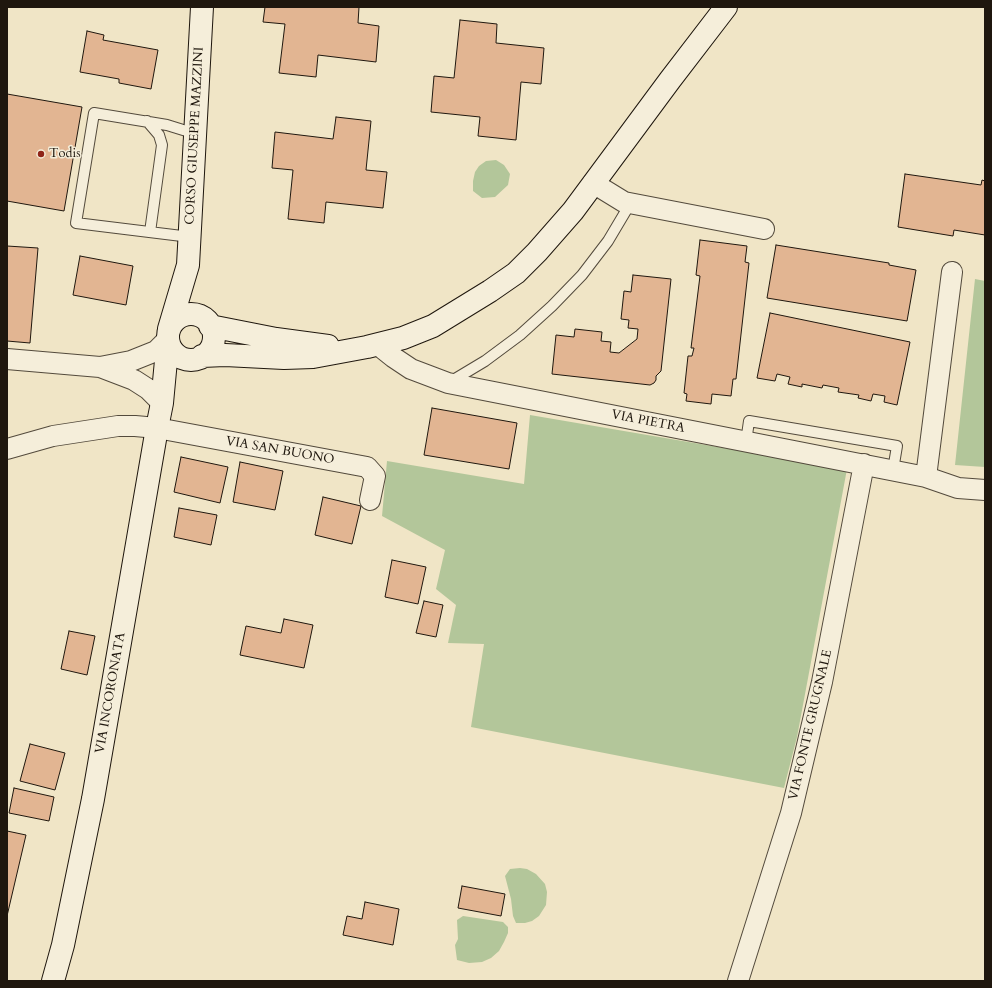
<!DOCTYPE html>
<html>
<head>
<meta charset="utf-8">
<style>
	body { margin:0 }
	#map { position:relative; width:992px; height:988px; overflow:hidden; background:#f0e5c6; font-family:Cardo,serif }
	canvas { display:block }
	.frame { position:absolute; inset:0; border:8px solid #1f170e; pointer-events:none }
</style>
</head>
<body>
<div id="map">
<canvas width="992" height="988"></canvas>
<div class="frame"></div>
</div>
<script>
const c = document.querySelector('canvas').getContext('2d');
c.lineJoin = 'round';
function fill(path, color) {
  c.fillStyle = color;
  c.fill(path, 'evenodd');
}
function poly(rows) {
  const path = new Path2D();
  for (const r of rows) {
    if (r.length === 3) {
      path.moveTo(r[0] + r[2], r[1]);
      path.arc(r[0], r[1], r[2], 0, 2 * Math.PI);
      continue;
    }
    path.moveTo(r[0], r[1]);
    for (let i = 2; i < r.length; i += 2) path.lineTo(r[i], r[i + 1]);
  }
  return path;
}
function strokePath(path, color, width, dash) {
  c.strokeStyle = color;
  c.lineWidth = width;
  c.lineCap = dash ? 'butt' : 'round';
  c.setLineDash(dash || []);
  c.stroke(path);
}
function label(font, color, halo, rows, align = 'center') {
  c.font = font + ' Cardo,serif';
  c.lineWidth = 3;
  c.setLineDash([]);
  c.textBaseline = 'middle';
  c.strokeStyle = halo;
  c.fillStyle = color;
  for (const [text, x, y, turn = 0] of rows) {
    c.save();
    c.translate(x, y);
    c.rotate((+turn || 0) * Math.PI / 180);
    c.textAlign = isNaN(turn) ? turn : align;
    if (halo) c.strokeText(text, 0, 0);
    c.fillText(text, 0, 0);
    c.restore();
  }
}
fill(poly([
	[496,160,504,165,510,174,508,185,495,197,482,198,473,191,473,181,475,172,479,166,486,161],
	[975,279,985,281,985,467,955,465],
	[530,415,847,469,797,737,784,788,471,727,484,644,448,643,456,605,436,589,445,550,382,516,387,461,524,484],
	[520,868,527,869,536,874,545,884,547,892,546,905,539,916,532,921,525,923,516,923,513,916,511,899,505,876,510,869],
	[463,916,503,922,508,927,508,933,504,942,499,951,491,958,482,962,469,963,457,960,455,945,458,939,457,920]
]), '#b3c69a');
const building = poly([
	[265,7,359,7,358,23,379,26,376,62,318,55,316,77,279,73,285,24,263,22,265,7],
	[460,20,497,24,496,43,544,48,541,84,521,82,516,140,478,136,480,117,431,112,434,76,454,78,460,20],
	[87,31,104,35,103,40,158,50,151,89,119,83,119,79,80,72,87,31],
	[7,94,82,107,64,211,7,201,7,94],
	[336,117,371,121,366,170,387,172,383,208,326,202,324,223,288,219,293,170,272,168,275,132,333,139,336,117],
	[905,174,981,185,982,180,985,181,985,235,954,230,953,236,898,227,905,174],
	[700,240,747,246,745,262,749,263,736,379,733,379,731,396,712,394,711,404,686,401,687,394,684,393,688,356,692,356,694,348,691,348,700,276,696,275,700,240],
	[776,245,889,263,889,265,916,270,907,321,767,298,776,245],
	[7,246,38,248,30,343,7,341,7,246],
	[80,256,133,266,126,305,73,295,80,256],
	[633,275,671,279,661,371,656,376,656,380,654,383,650,385,552,374,556,335,574,337,575,329,602,332,601,341,611,342,610,352,619,353,637,339,638,329,628,328,629,320,621,319,624,291,631,292,633,275],
	[770,313,910,342,897,405,884,402,885,396,873,394,871,401,858,398,859,395,838,392,839,388,823,385,822,388,802,384,802,387,788,384,790,377,777,374,775,381,757,378,770,313],
	[432,408,517,423,509,469,424,455,432,408],
	[181,457,228,467,220,503,174,492,181,457],
	[240,462,283,471,275,510,233,502,240,462],
	[323,497,361,506,352,544,315,535,323,497],
	[179,508,217,515,211,545,174,537,179,508],
	[392,560,426,567,418,604,385,597,392,560],
	[424,601,443,605,436,637,416,633,424,601],
	[284,619,313,625,304,668,240,655,246,626,281,633,284,619],
	[69,631,95,636,87,675,61,669,69,631],
	[30,744,65,753,55,790,20,781,30,744],
	[14,788,54,797,49,821,9,813,14,788],
	[7,831,26,835,7,916,7,831],
	[462,886,505,894,501,916,458,908,462,886],
	[365,902,399,909,393,945,343,935,347,916,362,919,365,902]
]);
fill(building, '#e2b592');
strokePath(building, '#1f170e', 1);
const service = poly([
	[147,121,159,135,162,145,150,232],
	[190,237,76,223,94,113,167,125,196,134],
	[450,382,485,361,520,335,552,306,582,275,608,241,630,204],
	[746,442,749,421,897,446,893,470]
]);
const minor = poly([
	[593,183,624,202,764,229],
	[378,345,393,357,411,369,448,383,926,477,952,272],
	[7,359,100,367,134,380,148,389,162,403],
	[100,367,131,361,156,351,168,339],
	[7,449,53,436,118,426,135,426,157,428,367,467,375,476,370,500],
	[926,477,958,488,985,490],
	[738,981,791,813,822,682,864,464]
]);
const secondary = poly([
	[191,337,23],
	[210,326,276,339,328,346],
	[169,329,188,265,202,7],
	[202,356,225,355,284,358,313,357,367,347,403,338,433,326,490,291,516,273,537,252,573,211,670,80,726,7],
	[53,981,63,945,93,799,157,428,162,403,168,339]
]);
strokePath(service, '#534a3c', 12);
strokePath(minor, '#534a3c', 22);
strokePath(secondary, '#1f170e', 24);
strokePath(service, '#f5eeda', 10);
strokePath(minor, '#f5eeda', 20);
strokePath(secondary, '#f5eeda', 22);
for (const [x, y, r, color] of [
	[41,154,4,"#8f2418"]
]) {
  const dot = new Path2D();
  dot.arc(x, y, r, 0, 2 * Math.PI);
  c.fillStyle = color;
  c.fill(dot);
  strokePath(dot, '#f5eeda', 1.5);
}
label('13px', '#1f170e', '#f5eeda', [
	["CORSO GIUSEPPE MAZZINI",195,136,-87],
	["VIA PIETRA",648,422,11],
	["VIA SAN BUONO",280,451,10],
	["VIA INCORONATA",111,693,-80],
	["VIA FONTE GRUGNALE",811,725,-77]
]);
label('13px', '#1f170e', '#f5eeda', [
	["Todis",49,154]
], 'left');
</script>
</body>
</html>
